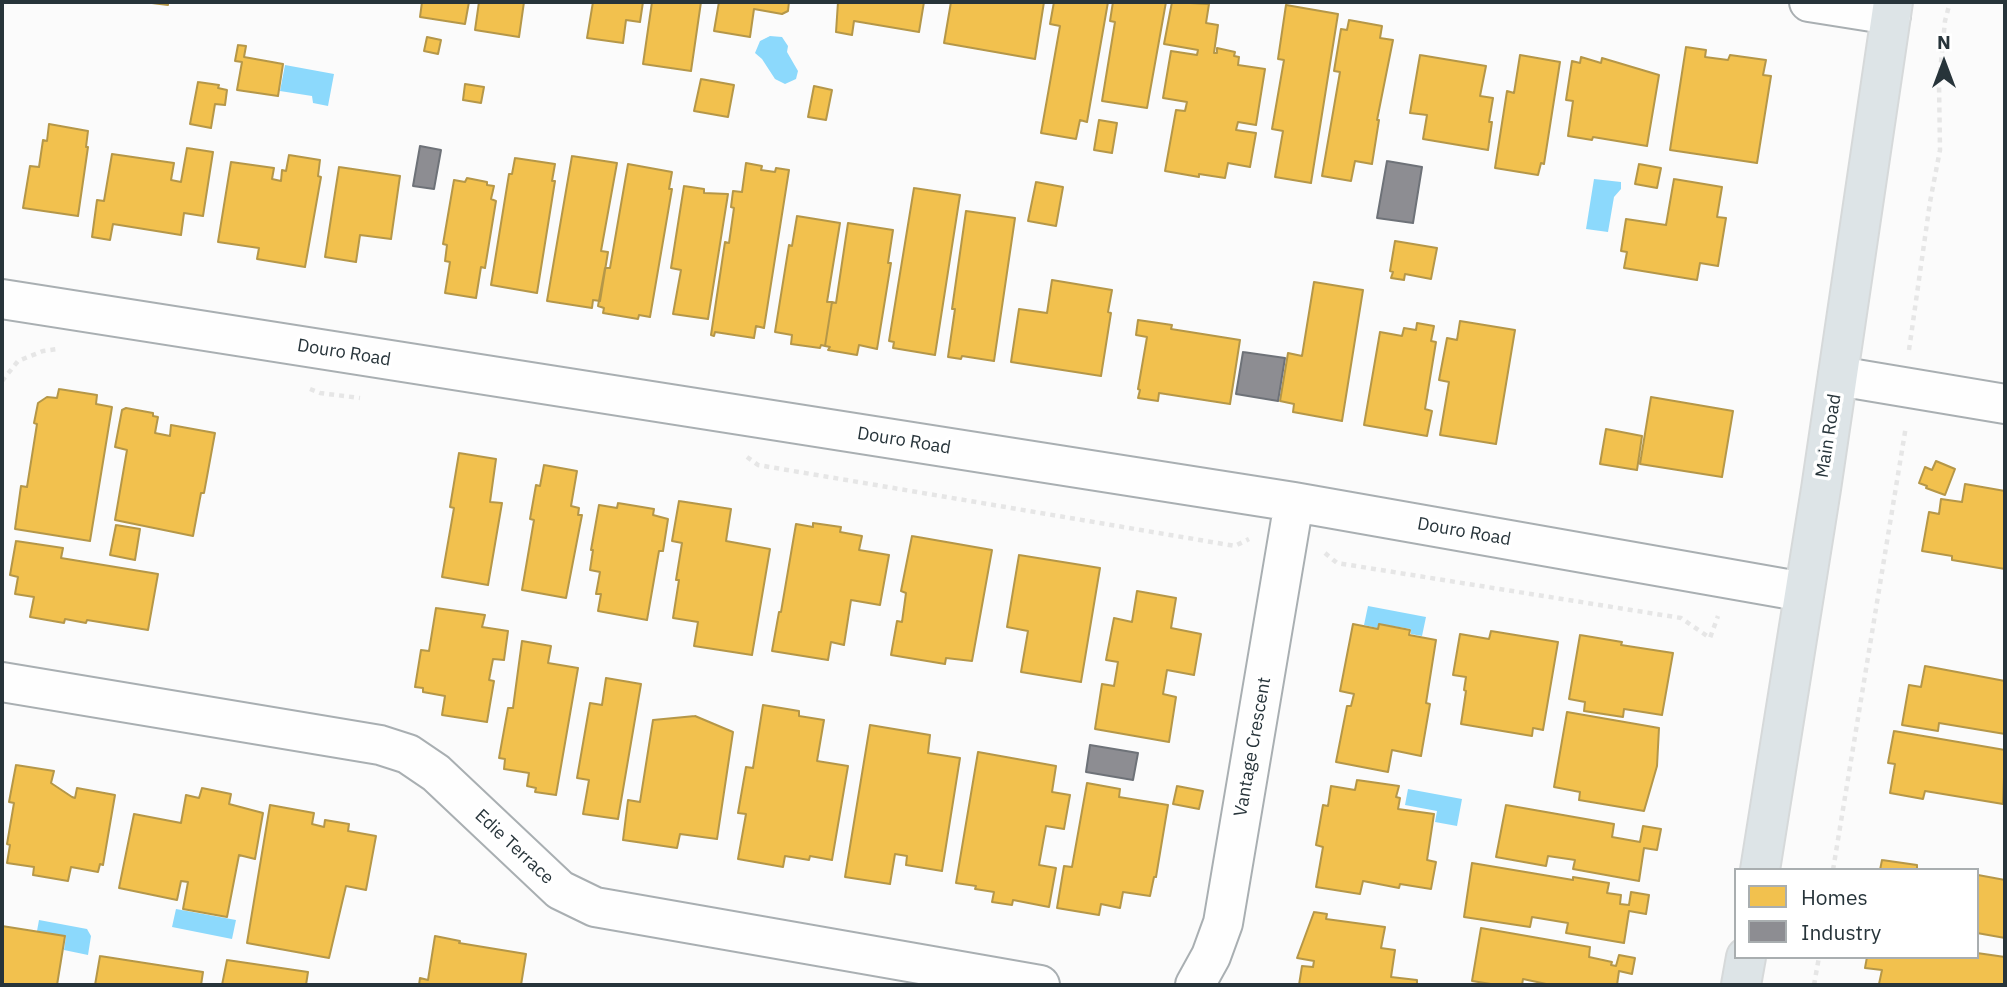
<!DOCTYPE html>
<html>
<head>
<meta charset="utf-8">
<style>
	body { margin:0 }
	#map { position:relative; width:2007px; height:987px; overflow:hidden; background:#fbfbfb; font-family:"IBM Plex Sans",sans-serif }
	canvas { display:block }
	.frame { position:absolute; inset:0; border:4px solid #27343a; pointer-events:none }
	.legend { position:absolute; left:1734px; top:868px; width:245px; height:91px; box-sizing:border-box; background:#fff; border:2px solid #a9aeb0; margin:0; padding:9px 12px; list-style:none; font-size:21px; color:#27343a }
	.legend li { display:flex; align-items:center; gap:14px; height:35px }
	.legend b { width:35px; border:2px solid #a9aeb0 }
	.north { position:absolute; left:1909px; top:28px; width:70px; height:70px; -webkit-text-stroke:5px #fff; paint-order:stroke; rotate:0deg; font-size:19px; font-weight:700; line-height:28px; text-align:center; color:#27343a }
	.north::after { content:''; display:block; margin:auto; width:24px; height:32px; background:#27343a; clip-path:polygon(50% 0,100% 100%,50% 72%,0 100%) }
</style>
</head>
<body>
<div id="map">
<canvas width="2007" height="987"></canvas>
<div class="frame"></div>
<ul class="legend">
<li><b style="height:19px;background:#f2c14e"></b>Homes</li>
<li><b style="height:19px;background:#8d8d92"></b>Industry</li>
</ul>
<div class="north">N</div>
</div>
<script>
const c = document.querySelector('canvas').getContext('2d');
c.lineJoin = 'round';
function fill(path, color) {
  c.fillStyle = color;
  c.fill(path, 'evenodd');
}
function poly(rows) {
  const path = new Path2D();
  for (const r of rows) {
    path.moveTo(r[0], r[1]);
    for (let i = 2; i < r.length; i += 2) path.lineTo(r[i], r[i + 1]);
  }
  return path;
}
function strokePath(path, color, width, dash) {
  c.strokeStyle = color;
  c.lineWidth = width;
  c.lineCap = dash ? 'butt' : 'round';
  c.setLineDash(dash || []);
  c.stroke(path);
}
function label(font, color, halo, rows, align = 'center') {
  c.font = font + ' "IBM Plex Sans",sans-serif';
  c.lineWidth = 7;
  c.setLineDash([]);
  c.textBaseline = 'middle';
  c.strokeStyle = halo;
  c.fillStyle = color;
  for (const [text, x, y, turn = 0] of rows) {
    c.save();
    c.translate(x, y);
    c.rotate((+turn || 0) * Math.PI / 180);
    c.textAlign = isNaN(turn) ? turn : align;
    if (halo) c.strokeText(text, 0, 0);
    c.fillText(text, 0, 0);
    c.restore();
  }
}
fill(poly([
	[770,36,782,37,788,46,787,52,798,71,796,79,785,84,775,79,762,59,755,53,760,41],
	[285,65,334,74,328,106,313,103,312,96,280,91],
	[1594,179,1621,182,1621,189,1614,197,1608,232,1586,229],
	[1368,606,1426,617,1422,636,1411,634,1411,629,1379,624,1377,628,1364,625],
	[1408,789,1462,799,1457,826,1435,822,1437,811,1405,805],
	[176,909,236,920,232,939,172,927],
	[39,920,87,929,91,936,88,955,64,950,66,936,37,931]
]), '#8cd9fc');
const homes = poly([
	[144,2,168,2,168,5,144,2],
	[422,2,469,2,465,24,420,17,422,2],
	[479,2,524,2,519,37,475,30,479,2],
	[593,2,643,2,640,22,626,20,623,43,587,38,593,2],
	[652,2,701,2,691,71,643,64,652,2],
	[719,2,789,2,788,11,782,14,754,9,750,37,714,31,719,2],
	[838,2,924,2,919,32,854,21,852,35,836,32,838,2],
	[951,2,1044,2,1035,59,944,43,951,2],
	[1054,2,1108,2,1087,122,1080,120,1076,139,1041,133,1060,26,1050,24,1054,2],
	[1113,2,1166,2,1147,108,1102,101,1115,22,1110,21,1113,2],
	[1172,2,1209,4,1206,23,1218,25,1214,53,1217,53,1217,48,1235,52,1234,56,1239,57,1238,65,1265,69,1256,125,1238,122,1236,130,1256,133,1250,167,1228,163,1225,178,1199,174,1199,177,1165,171,1176,110,1185,111,1187,102,1163,98,1171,51,1197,55,1198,50,1164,44,1172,2],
	[1286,5,1338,14,1311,183,1275,177,1283,131,1272,129,1284,60,1278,59,1286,5],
	[1349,20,1382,26,1380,38,1393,40,1377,120,1379,120,1372,164,1355,161,1351,181,1322,176,1340,72,1334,71,1341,29,1347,30,1349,20],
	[427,37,441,40,438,54,424,51,427,37],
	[238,45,246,46,244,57,283,64,278,96,237,90,242,62,235,61,238,45],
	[1686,47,1706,50,1705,57,1728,60,1730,55,1766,60,1763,75,1771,76,1757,163,1670,150,1686,47],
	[1420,55,1486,66,1480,96,1493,98,1489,122,1492,122,1488,150,1423,139,1427,115,1410,113,1420,55],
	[1520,55,1560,62,1544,164,1541,163,1538,175,1495,168,1507,91,1514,93,1520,55],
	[1581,57,1601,63,1602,58,1659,75,1647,146,1593,137,1592,140,1568,136,1573,101,1566,100,1572,61,1580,63,1581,57],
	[701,79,734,85,728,117,694,111,701,79],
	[198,82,219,85,218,88,227,90,225,105,215,104,211,128,190,124,198,82],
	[465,84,484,87,481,103,463,100,465,84],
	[814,86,832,90,826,120,808,117,814,86],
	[1099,120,1117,123,1112,153,1094,150,1099,120],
	[49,124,88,131,86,147,88,147,78,216,23,208,30,166,39,167,43,140,47,141,49,124],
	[187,148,213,152,203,216,184,213,181,235,113,224,110,240,92,237,97,200,104,201,112,154,174,163,171,180,181,182,187,148],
	[289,155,320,160,318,176,321,177,305,267,257,259,259,248,218,242,231,162,274,168,272,179,281,181,282,170,286,171,289,155],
	[572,156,617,163,601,251,608,252,600,301,593,300,592,308,547,301,572,156],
	[515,158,555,164,552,181,555,181,537,293,491,285,509,174,512,174,515,158],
	[746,163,762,166,761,170,775,172,776,168,789,170,764,328,756,326,754,338,715,332,714,336,711,335,725,242,729,243,734,208,731,207,733,191,742,192,746,163],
	[628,164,672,172,669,189,672,189,650,317,639,315,638,319,603,313,604,308,598,306,605,268,610,268,628,164],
	[1639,164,1661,168,1657,188,1635,184,1639,164],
	[339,167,400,176,391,239,360,235,356,262,325,257,339,167],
	[467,178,487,182,487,185,494,186,491,199,496,201,485,268,481,267,476,298,445,293,450,262,445,261,447,245,443,244,454,180,465,182,467,178],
	[1674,179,1722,187,1717,217,1726,218,1718,266,1700,263,1697,280,1624,268,1627,252,1621,251,1626,219,1666,225,1674,179],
	[1036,182,1063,187,1056,226,1028,221,1036,182],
	[684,186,704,189,704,193,728,194,708,319,673,314,681,270,671,268,684,186],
	[914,188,960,195,935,355,893,348,894,342,889,341,914,188],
	[966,211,1015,218,994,361,962,356,961,359,948,357,955,309,952,309,966,211],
	[797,216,840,223,827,302,832,302,825,346,821,345,820,348,791,344,792,335,775,332,789,245,792,246,797,216],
	[848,223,893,230,888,263,891,263,877,349,859,345,857,355,828,350,830,347,825,346,832,302,836,303,848,223],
	[1395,241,1437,248,1431,279,1405,274,1404,280,1391,278,1393,272,1390,271,1395,241],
	[1052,280,1112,290,1108,312,1111,313,1101,376,1011,362,1019,309,1047,313,1052,280],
	[1314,282,1363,290,1342,421,1293,412,1294,404,1280,401,1288,353,1302,356,1314,282],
	[1138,320,1172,325,1171,329,1240,340,1230,404,1159,393,1158,401,1138,398,1140,390,1138,389,1147,337,1136,335,1138,320],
	[1460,321,1515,330,1496,444,1440,435,1449,382,1439,380,1447,338,1457,340,1460,321],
	[1417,323,1434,326,1431,341,1436,342,1425,409,1432,411,1427,436,1364,425,1380,332,1402,336,1404,328,1416,330,1417,323],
	[59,389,97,395,96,404,112,407,90,541,15,529,21,486,27,487,37,424,34,423,38,403,47,397,57,398,59,389],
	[1651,397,1733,411,1722,477,1640,464,1651,397],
	[126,408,153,413,153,416,158,417,155,433,170,436,171,425,215,433,204,493,201,493,193,536,115,520,127,450,115,447,122,410,126,408],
	[1606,429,1642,436,1637,470,1600,464,1606,429],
	[459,453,496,459,490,502,502,503,488,585,442,577,454,508,450,507,459,453],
	[1936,461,1955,469,1945,495,1926,488,1927,486,1919,483,1925,467,1932,470,1936,461],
	[544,465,577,471,571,506,579,508,578,515,582,515,566,598,522,590,534,520,530,519,536,485,540,486,544,465],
	[1965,484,2005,491,2005,569,1952,560,1952,556,1922,551,1929,512,1939,514,1941,499,1962,502,1965,484],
	[679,501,731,509,726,541,770,549,752,655,694,646,698,622,673,618,679,580,676,580,682,543,672,541,679,501],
	[618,503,654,509,653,515,668,519,663,551,659,551,647,620,598,611,601,594,596,594,600,572,590,570,593,550,591,550,599,505,617,508,618,503],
	[813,523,841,527,840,532,862,536,859,550,889,555,880,605,851,600,844,645,831,642,828,660,772,651,779,612,781,612,796,524,813,527,813,523],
	[116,525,140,529,135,560,110,555,116,525],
	[912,536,992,550,972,661,946,658,945,664,891,655,897,621,902,622,906,593,901,591,912,536],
	[16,541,63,548,61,558,158,574,148,630,87,620,86,623,65,619,64,623,30,617,34,597,15,594,18,577,10,575,16,541],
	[1019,555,1100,568,1081,682,1021,672,1028,631,1007,627,1019,555],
	[1137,591,1176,598,1171,628,1201,634,1194,675,1167,670,1163,694,1176,697,1169,742,1095,729,1102,684,1114,686,1118,662,1106,660,1114,618,1132,622,1137,591],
	[436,608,485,615,482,627,508,631,504,660,493,659,489,680,494,681,487,722,442,715,445,696,423,692,423,688,415,687,421,650,429,651,436,608],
	[1353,624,1378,629,1379,624,1410,630,1409,635,1436,640,1426,703,1430,704,1421,756,1392,750,1388,772,1336,762,1347,706,1351,706,1354,694,1340,691,1353,624],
	[1491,631,1558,642,1543,730,1533,728,1532,736,1461,724,1466,691,1464,690,1466,677,1453,675,1460,634,1489,639,1491,631],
	[1580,635,1622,642,1621,645,1673,653,1662,715,1624,709,1623,717,1584,711,1585,702,1569,699,1580,635],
	[522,641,551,646,548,663,578,668,556,795,535,792,536,788,527,786,529,773,504,769,505,759,499,758,508,708,513,708,522,641],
	[1925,666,2005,681,2005,734,1939,723,1938,731,1902,725,1909,685,1921,687,1925,666],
	[606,678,641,684,618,819,583,814,589,780,577,778,590,703,602,705,606,678],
	[763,705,799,711,799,716,824,720,817,761,848,766,832,860,810,856,809,860,785,856,783,867,738,859,746,814,738,813,746,767,753,768,763,705],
	[1567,712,1659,728,1657,766,1644,811,1579,800,1580,792,1554,787,1567,712],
	[695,716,733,732,717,839,680,834,677,848,623,840,628,800,640,802,653,720,695,716],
	[870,725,930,735,928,753,960,758,942,871,906,865,907,856,895,854,890,884,845,877,870,725],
	[1894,731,2005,750,2003,804,1925,791,1923,799,1890,793,1895,764,1888,763,1894,731],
	[978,752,1056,766,1052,792,1070,795,1064,829,1046,826,1039,865,1056,868,1049,907,1013,900,1012,905,992,902,994,892,975,889,976,886,956,883,978,752],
	[16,765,54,771,51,783,72,797,75,798,77,788,115,795,103,865,100,864,98,872,71,867,68,881,33,875,34,867,7,863,10,845,7,844,14,803,9,802,16,765],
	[1357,780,1399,786,1396,797,1400,798,1398,809,1434,814,1427,860,1436,862,1431,889,1400,884,1399,888,1363,881,1360,894,1316,887,1323,847,1316,845,1323,805,1328,806,1331,786,1355,790,1357,780],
	[1087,783,1120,789,1119,797,1168,805,1156,877,1154,877,1150,896,1123,892,1120,908,1101,904,1099,915,1057,908,1064,866,1072,867,1087,783],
	[1177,786,1203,791,1199,809,1173,804,1177,786],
	[202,788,231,794,229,804,263,813,255,859,239,855,227,917,183,909,188,882,181,881,177,900,119,888,134,814,181,823,186,795,199,798,202,788],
	[270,805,314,813,312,824,324,827,325,820,349,824,348,831,376,836,366,890,346,886,329,958,247,943,270,805],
	[1506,805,1614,824,1612,837,1640,842,1643,826,1661,829,1657,850,1644,848,1639,881,1573,869,1575,860,1548,856,1546,866,1496,857,1506,805],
	[1882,860,1917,865,1917,869,1923,870,1880,870,1882,860],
	[1472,863,1573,880,1573,877,1609,883,1607,893,1621,895,1620,904,1629,905,1631,892,1649,895,1646,914,1629,911,1624,943,1566,933,1568,923,1532,917,1530,927,1464,917,1472,863],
	[1978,875,2005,880,2005,938,1977,933,1978,875],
	[1314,912,1327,914,1326,919,1385,927,1381,948,1395,950,1391,977,1417,980,1417,985,1419,985,1299,985,1302,966,1313,967,1314,961,1297,958,1314,912],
	[2,926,65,936,57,985,2,985,2,926],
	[1481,928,1590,947,1589,957,1612,962,1611,965,1616,966,1619,955,1635,958,1632,974,1619,971,1617,985,1551,985,1523,979,1522,985,1497,985,1472,981,1481,928],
	[435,936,460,941,459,943,526,954,521,985,419,985,420,978,428,980,435,936],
	[1977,953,2005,957,2005,985,1886,985,1879,984,1882,970,1865,968,1867,957,1977,957,1977,953],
	[100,956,203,972,201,985,95,985,100,956],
	[227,960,308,972,306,985,222,985,227,960]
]);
fill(homes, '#f2c14e');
strokePath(homes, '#b59748', 2);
const industry = poly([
	[420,146,441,150,434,189,413,186,420,146],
	[1387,161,1422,167,1413,223,1377,218,1387,161],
	[1243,352,1285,358,1278,401,1236,394,1243,352],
	[1090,745,1138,753,1133,780,1086,772,1090,745]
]);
fill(industry, '#8d8d92');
strokePath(industry, '#6e7278', 2);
const minor = poly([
	[1809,2,1891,15],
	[2,299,1294,502,1804,592],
	[1838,376,2005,404],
	[2,682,380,745,408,754,436,773,560,890,595,907,1040,985],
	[1195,985,1211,956,1223,923,1294,502]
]);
const major = poly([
	[1760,870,1821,489,1893,2],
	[1741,985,1746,957]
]);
strokePath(minor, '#a9afb2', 42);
strokePath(major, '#d6d9da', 42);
strokePath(poly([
	[1909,350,1930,202,1940,150,1939,83,1945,21,1950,2],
	[2,381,18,361,43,351,57,349],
	[310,389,320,393,360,398],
	[747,457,758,465,1235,546,1249,539],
	[1325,553,1337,563,1681,618,1710,638,1718,616],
	[1833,870,1906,426],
	[1814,985,1819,957]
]), '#e6e6e6', 4.5, [5, 5]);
strokePath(minor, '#fefefe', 38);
strokePath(major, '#dde4e7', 38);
label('18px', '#27343a', '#fff', [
	["Douro Road",344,353,9],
	["Main Road",1829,436,-81],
	["Douro Road",904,441,9],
	["Douro Road",1464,532,10],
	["Vantage Crescent",1253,747,-80],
	["Edie Terrace",514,847,43]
]);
</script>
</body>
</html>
